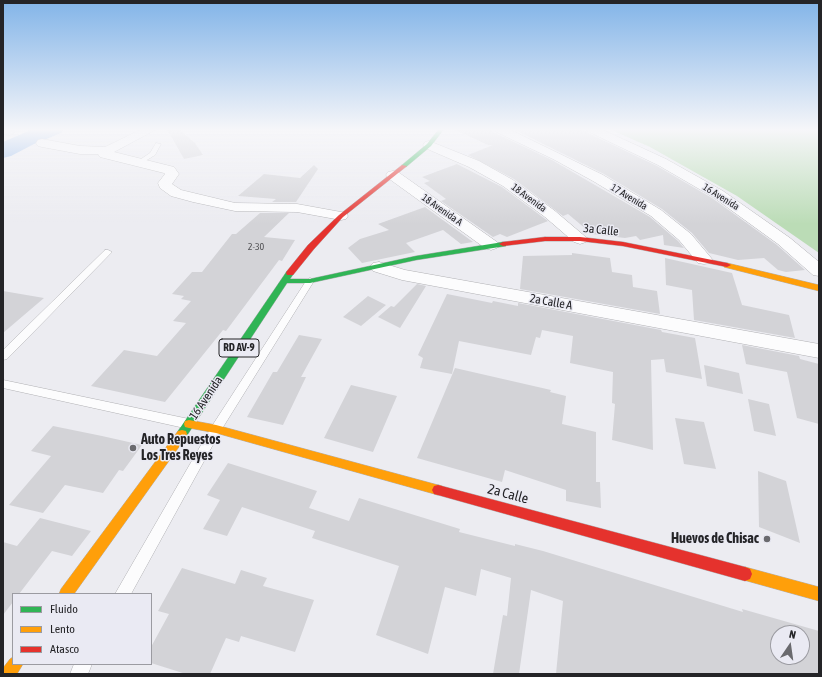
<!DOCTYPE html>
<html>
<head>
<meta charset="utf-8">
<style>
	body { margin:0 }
	#map { position:relative; width:822px; height:677px; overflow:hidden; background:#ececf1; font-family:"Asap Condensed",sans-serif }
	canvas { display:block }
	.frame { position:absolute; inset:0; border:4px solid #242427; pointer-events:none }
	.legend { position:absolute; left:12px; top:593px; width:140px; height:72px; box-sizing:border-box; background:#eaeaf3; border:1px solid #9b9ba1; margin:0; padding:5px 7px; list-style:none; font-size:12px; color:#242427 }
	.legend li { display:flex; align-items:center; gap:8px; height:20px }
	.legend b { width:20px; border:1px solid #9b9ba1 }
	.north { position:absolute; left:770px; top:625px; width:40px; height:40px; box-sizing:border-box; background:#eaeaf3; border:1px solid #9b9ba1; border-radius:50%; rotate:13deg; font-size:11px; font-weight:700; line-height:16px; text-align:center; color:#242427 }
	.north::after { content:''; display:block; margin:auto; width:14px; height:18px; background:#6a6a6e; clip-path:polygon(50% 0,100% 100%,50% 72%,0 100%) }
</style>
</head>
<body>
<div id="map">
<canvas width="822" height="677"></canvas>
<div class="frame"></div>
<ul class="legend">
<li><b style="height:5px;background:#30b455"></b>Fluido</li>
<li><b style="height:5px;background:#ff9f0a"></b>Lento</li>
<li><b style="height:5px;background:#e5322d"></b>Atasco</li>
</ul>
<div class="north">N</div>
</div>
<script>
const c = document.querySelector('canvas').getContext('2d');
c.lineJoin = 'round';
function fill(path, color) {
  c.fillStyle = color;
  c.fill(path, 'evenodd');
}
function poly(rows) {
  const path = new Path2D();
  for (const r of rows) {
    path.moveTo(r[0], r[1]);
    for (let i = 2; i < r.length; i += 2) path.lineTo(r[i], r[i + 1]);
  }
  return path;
}
function strokePath(path, color, width, dash) {
  c.strokeStyle = color;
  c.lineWidth = width;
  c.lineCap = dash ? 'butt' : 'round';
  c.setLineDash(dash || []);
  c.stroke(path);
}
function label(font, color, halo, rows, align = 'center') {
  c.font = font + ' "Asap Condensed",sans-serif';
  c.lineWidth = 3;
  c.setLineDash([]);
  c.textBaseline = 'middle';
  c.strokeStyle = halo;
  c.fillStyle = color;
  for (const [text, x, y, turn = 0] of rows) {
    c.save();
    c.translate(x, y);
    c.rotate((+turn || 0) * Math.PI / 180);
    c.textAlign = isNaN(turn) ? turn : align;
    if (halo) c.strokeText(text, 0, 0);
    c.fillText(text, 0, 0);
    c.restore();
  }
}
fill(poly([
	[609,129,819,129,819,253,737,196,650,147]
]), '#bbdcb6');
fill(poly([
	[33,129,64,129,61,133,34,144,11,156,3,158,3,142,33,129]
]), '#89b3e9');
fill(poly([
	[167,129,179,129,195,143,203,155,184,159],
	[453,129,492,129,493,132,552,160,650,217,678,241,684,248,664,245,663,235,640,240,636,236,625,238,592,234,568,214,563,216,514,179,468,155,493,145,488,145],
	[513,129,579,129,586,132,657,166,712,198,777,245,805,270,786,272,778,270,764,258,738,260,709,253,692,233,662,209,604,174],
	[457,164,502,187,548,221,507,237,500,234,493,237,441,201,446,199,424,183,430,181,422,177],
	[314,165,318,169,296,202,272,202,276,199,238,196,264,174,300,178],
	[425,207,473,242,461,244,443,230,406,243,415,252,362,263,348,248,360,239,389,230,378,224],
	[260,213,289,213,264,237,295,240,282,261,279,260,226,331,223,330,165,402,91,386,124,350,157,356,186,323,173,321,191,301,181,299,184,296,172,294,192,272,202,272,232,234,236,234],
	[572,253,610,258,612,272,632,275,633,287,657,291,660,314,520,289,523,256,572,255],
	[665,258,732,273,742,305,789,315,795,338,694,320,692,290,666,285],
	[417,284,426,286,400,328,378,317,391,306,394,307],
	[3,291,44,298,3,333],
	[447,294,492,303,493,301,518,306,518,303,661,330,662,332,695,338,702,379,666,372,664,359,651,360,653,450,612,440,615,404,612,403,613,372,570,363,573,336,542,330,540,338,536,337,531,355,459,341,452,374,420,368,423,358,418,355],
	[368,296,386,305,361,326,343,317],
	[299,335,322,339,301,377,306,377,283,425,247,417,273,372,277,372],
	[742,345,799,356,800,359,819,364,819,424,797,418,787,372,746,364],
	[704,365,739,373,743,394,707,386],
	[455,368,551,390,550,392,566,396,562,424,596,432,596,482,600,482,601,508,566,501,566,490,505,470,502,482,417,458],
	[351,385,397,396,373,452,324,438],
	[748,399,769,404,776,436,754,431],
	[675,418,704,422,716,469,684,464],
	[53,426,102,436,142,445,123,471,119,470,103,493,65,485,43,513,9,505,51,456,31,451],
	[228,463,317,491,309,508,349,521,359,498,460,529,459,532,515,546,515,544,543,551,743,612,742,609,819,631,819,674,556,674,563,601,531,590,519,674,493,674,503,615,507,616,511,578,481,569,476,596,445,587,428,654,376,635,399,566,312,538,315,531,242,507,227,536,203,529,220,500,207,495],
	[778,633,802,633,802,657,778,657],
	[758,471,786,481,800,543,759,527],
	[40,518,91,531,72,556,52,551,19,594,13,594,13,602,3,615,3,542,17,546],
	[182,568,235,584,241,570,267,578,263,586,314,600,295,652,241,636,239,642,226,638,210,674,186,674,151,663,151,647,169,614,158,611]
]), '#d3d3d7');
const lane = poly([
	[156,143,161,144,155,155,142,163,138,163,138,161,150,153,156,143],
	[105,250,108,250,112,252,7,359,3,360,3,350,105,250],
	[310,278,314,281,220,432,131,594,115,594,212,426,306,281,310,278],
	[3,380,189,419,193,421,195,424,193,427,189,429,3,388,3,380],
	[74,664,92,664,88,674,70,674,74,664]
]);
const street = poly([
	[3,129,12,129,15,132,13,134,9,135,3,134,3,129],
	[142,129,157,129,114,152,174,167,179,174,172,184,181,190,235,203,297,204,341,212,346,213,348,216,346,219,341,220,297,212,235,211,193,202,171,196,160,188,158,183,165,174,164,173,100,157,98,154,80,154,42,147,38,146,36,143,38,140,42,139,80,146,105,147,142,129],
	[493,129,509,129,521,135,603,175,661,210,691,234,712,259,710,263,704,264,698,263,679,240,651,216,593,181,553,159,494,131,493,129],
	[586,129,601,129,666,159,723,191,790,238,819,262,819,276,813,275,778,244,713,197,658,165,587,131,586,129],
	[429,141,479,161,513,180,555,211,588,239,586,242,580,244,574,242,545,217,503,186,469,167,425,148,423,145,425,142,429,141],
	[393,171,398,172,497,242,499,245,497,248,491,250,485,248,388,178,386,175,388,172,393,171],
	[379,262,405,270,819,344,819,358,402,280,373,271,370,267,373,263,379,262]
]);
const fast = poly([
	[439,129,444,129,431,146,406,167,402,167,402,165,427,144,439,129],
	[503,242,506,242,506,246,416,260,310,283,287,283,186,437,182,438,178,437,177,434,178,431,287,271,293,271,294,273,290,279,310,279,416,256,503,242]
]);
const slow = poly([
	[724,263,727,263,819,285,819,291,724,267,724,263],
	[189,420,216,425,438,485,442,486,444,490,442,494,438,495,216,433,189,428,185,427,184,424,185,421,189,420],
	[182,430,186,431,187,434,186,437,74,594,59,594,61,589,178,431,182,430],
	[745,567,819,587,819,601,740,579,738,574,740,569,745,567],
	[13,657,13,664,23,664,17,674,3,674,3,668,10,659,13,657]
]);
const jam = poly([
	[402,165,407,166,343,217,314,249,293,275,287,275,286,273,287,271,308,245,339,215,402,165],
	[545,237,580,237,623,242,727,263,731,265,727,267,623,246,580,241,545,241,503,246,499,244,503,242,545,237],
	[438,485,745,567,750,569,752,574,750,579,745,581,438,495,434,494,432,490,434,486,438,485]
]);
strokePath(lane, '#b1b1b4', 1);
strokePath(street, '#b1b1b4', 1);
strokePath(fast, '#b1b1b4', 1);
strokePath(slow, '#b1b1b4', 1);
strokePath(jam, '#b1b1b4', 1);
fill(lane, '#fcfcfd');
fill(street, '#fcfcfd');
fill(fast, '#30b455');
fill(slow, '#ff9f0a');
fill(jam, '#e5322d');
const sky = c.createLinearGradient(0, 0, 0, 224);
sky.addColorStop(0, '#82b4e8');
sky.addColorStop(0.58, '#f6f6f9');
sky.addColorStop(1, '#f6f6f900');
c.fillStyle = sky;
c.fillRect(0, 0, 822, 224);
for (const [x, y, r, color] of [
	[133,448,4,"#6a6a6e"],
	[767,539,4,"#6a6a6e"]
]) {
  const dot = new Path2D();
  dot.arc(x, y, r, 0, 2 * Math.PI);
  c.fillStyle = color;
  c.fill(dot);
  strokePath(dot, '#eaeaf3', 1.5);
}
label('10px', '#242427', '#eaeaf3', [
	["17 Avenida",629,197,31],
	["16 Avenida",721,197,32],
	["18 Avenida",529,198,36],
	["18 Avenida A",442,210,35]
]);
label('10px', '#525255', null, [
	["2-30",256,247]
]);
for (const [x, y, w] of [
	[239,348,40]
]) {
  const box = new Path2D();
  box.roundRect(x - w / 2, y - 9, w, 18, 3);
  c.fillStyle = '#eaeaf3';
  c.fill(box);
  strokePath(box, '#242427', 1);
}
label('bold 11px', '#242427', null, [
	["RD AV-9",239,348]
]);
label('12px', '#242427', '#eaeaf3', [
	["3a Calle",601,230,6],
	["2a Calle A",551,302,10],
	["16 Avenida",206,398,-56]
]);
label('bold 14px', '#242427', '#eaeaf3', [
	["Auto Repuestos",141,440],
	["Los Tres Reyes",141,456],
	["Huevos de Chisac",759,539,"right"]
], 'left');
label('14px', '#242427', '#eaeaf3', [
	["2a Calle",508,494,15]
]);
</script>
</body>
</html>
